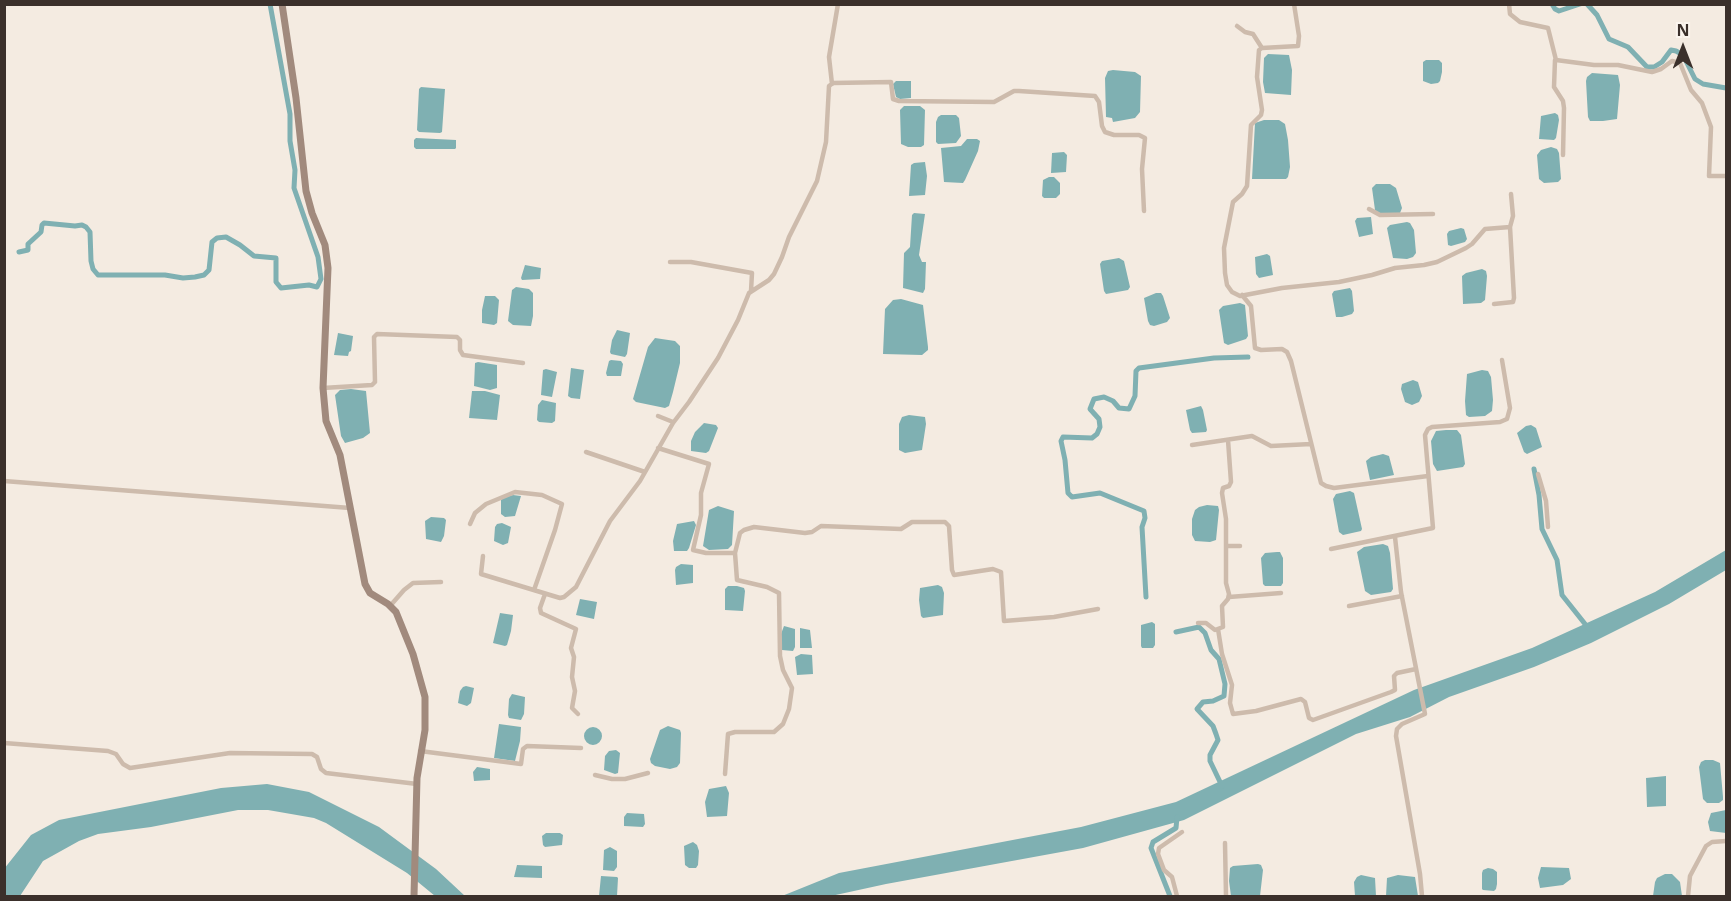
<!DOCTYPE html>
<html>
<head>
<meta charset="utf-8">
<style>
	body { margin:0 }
	#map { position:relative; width:1731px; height:901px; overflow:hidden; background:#f4ebe1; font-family:"Open Sans",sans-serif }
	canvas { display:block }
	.frame { position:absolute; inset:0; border:6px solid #3b302b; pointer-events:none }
	.north { position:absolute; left:1653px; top:18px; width:60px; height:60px; -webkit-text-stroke:4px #fbf5ee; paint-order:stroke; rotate:0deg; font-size:16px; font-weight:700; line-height:24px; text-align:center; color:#3b302b }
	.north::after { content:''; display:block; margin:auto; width:21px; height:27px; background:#3b302b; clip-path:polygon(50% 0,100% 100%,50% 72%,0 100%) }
</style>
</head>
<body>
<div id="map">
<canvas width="1731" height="901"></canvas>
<div class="frame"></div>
<div class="north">N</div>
</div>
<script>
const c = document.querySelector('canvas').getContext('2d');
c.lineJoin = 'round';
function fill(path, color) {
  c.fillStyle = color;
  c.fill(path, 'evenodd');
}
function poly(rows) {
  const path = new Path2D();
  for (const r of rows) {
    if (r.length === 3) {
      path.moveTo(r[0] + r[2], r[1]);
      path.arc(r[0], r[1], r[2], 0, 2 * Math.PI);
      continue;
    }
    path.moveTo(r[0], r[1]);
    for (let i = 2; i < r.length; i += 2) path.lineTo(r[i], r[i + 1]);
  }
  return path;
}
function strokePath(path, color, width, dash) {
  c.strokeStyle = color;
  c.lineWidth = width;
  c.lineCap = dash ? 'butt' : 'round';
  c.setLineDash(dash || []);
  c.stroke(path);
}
fill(poly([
	[1268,54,1289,55,1292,70,1291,95,1265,93,1263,82,1264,58],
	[1426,60,1439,60,1442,63,1442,72,1440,81,1438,83,1431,84,1423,81,1423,62],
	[1113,70,1135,72,1141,76,1140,112,1135,118,1113,122,1112,118,1106,117,1105,78,1108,71],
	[1592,73,1618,75,1620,85,1617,119,1603,121,1590,121,1588,117,1586,81,1587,77],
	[896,81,911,81,911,98,900,99,896,97,893,84],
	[421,87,445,89,442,132,440,133,419,132,417,130,419,89],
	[904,106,920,106,925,110,924,145,921,147,908,147,901,144,900,110],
	[1555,113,1558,115,1559,120,1556,138,1554,140,1539,139,1541,116],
	[941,115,956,115,959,118,961,136,956,143,938,144,936,142,936,122,938,117],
	[1264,120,1279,120,1285,124,1288,140,1290,167,1288,177,1286,179,1252,179,1255,123],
	[416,138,456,140,456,148,455,149,416,149,414,147,414,140],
	[967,139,977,139,980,141,978,151,965,180,963,183,944,182,941,148,961,146],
	[1551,147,1557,149,1559,153,1561,179,1558,182,1544,183,1539,179,1537,155,1541,150],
	[1064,152,1067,155,1066,172,1051,173,1052,153],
	[925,162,927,176,925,195,909,196,911,165,914,163],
	[1049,177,1054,177,1060,183,1060,194,1056,198,1044,198,1042,196,1043,180],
	[1376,184,1390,184,1396,188,1402,208,1400,213,1380,214,1375,210,1372,188],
	[914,213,925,214,919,255,922,262,926,262,925,289,923,293,903,288,904,253,910,247,912,215],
	[1371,217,1373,234,1359,237,1355,221,1357,218],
	[1407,222,1410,223,1414,230,1416,253,1413,257,1407,259,1393,258,1387,228,1390,225],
	[1461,228,1464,229,1467,239,1465,242,1451,246,1448,245,1447,234,1449,231],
	[1267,254,1270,256,1273,275,1259,278,1256,274,1255,257],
	[1119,258,1124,261,1130,287,1128,290,1106,294,1104,291,1100,264,1102,261],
	[525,265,541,268,540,279,522,280,521,278],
	[1482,269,1486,271,1487,276,1485,300,1481,303,1463,304,1462,276,1466,273],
	[516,287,529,289,533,293,533,316,531,326,513,325,508,321,512,290],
	[1350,288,1352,291,1354,311,1352,314,1342,317,1336,317,1332,294,1334,291],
	[1156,293,1161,293,1163,296,1170,318,1167,322,1154,326,1150,325,1148,321,1144,298],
	[485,296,495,296,499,300,497,323,494,325,482,323,482,310],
	[901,299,923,305,928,347,928,350,922,355,883,354,885,309,893,300],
	[1240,303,1245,305,1248,336,1246,339,1228,345,1224,343,1219,310,1223,306],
	[617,330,630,333,627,354,625,357,611,354,610,352,612,340],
	[338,333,353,336,351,351,349,352,348,356,334,355],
	[655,338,675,341,680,346,680,363,673,392,669,406,665,408,636,402,633,399,648,347],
	[611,360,621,361,623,364,621,376,607,376,606,373,609,361],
	[478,362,497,365,497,388,490,390,474,386,475,363],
	[571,368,584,370,580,399,571,398,568,396],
	[546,369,557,372,552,397,541,395,543,370],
	[1482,370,1488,371,1491,377,1493,400,1492,411,1485,416,1469,417,1466,415,1465,401,1467,374],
	[1413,380,1418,382,1422,396,1419,402,1412,405,1405,402,1401,389,1402,384],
	[351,389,366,391,370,433,363,438,345,443,341,436,335,395,340,390],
	[472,391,485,391,500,395,497,420,469,418],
	[542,400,556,403,555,421,552,423,539,422,537,420,538,405],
	[1201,406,1203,410,1207,430,1206,432,1192,433,1190,430,1186,410],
	[909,415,925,417,926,424,922,450,905,453,899,450,899,424,902,417],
	[704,423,716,425,718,428,709,451,706,453,691,451,691,441,695,432],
	[1531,425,1536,428,1542,447,1527,454,1524,452,1517,433,1526,426],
	[1446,430,1457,430,1461,435,1465,464,1463,467,1437,471,1433,464,1431,441,1436,431],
	[1383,454,1389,456,1394,475,1370,480,1366,461,1371,457],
	[1350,491,1354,493,1362,529,1361,531,1343,535,1339,532,1333,499,1336,494],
	[513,495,521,496,515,516,505,517,501,514,501,500,504,497],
	[1207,505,1218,506,1219,510,1216,540,1210,542,1195,541,1192,535,1192,519,1195,510,1199,507],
	[718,506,734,511,732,545,728,549,709,550,703,546,709,510],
	[431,517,444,518,446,520,444,536,441,542,426,539,425,521],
	[694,521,696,525,689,548,687,551,674,551,673,541,677,524],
	[502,523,511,527,508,543,503,545,494,541,495,527,497,524],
	[1383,544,1388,546,1390,553,1393,589,1391,592,1371,595,1365,591,1357,552,1364,547],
	[1726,550,1726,570,1669,604,1591,643,1534,667,1449,697,1410,717,1356,734,1184,820,1083,848,886,884,831,896,782,896,839,873,1081,827,1176,802,1414,690,1532,648,1655,592],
	[1277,552,1280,552,1283,558,1283,583,1281,586,1265,586,1263,584,1261,558,1265,553],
	[681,564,693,565,693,583,676,585,675,570,676,567],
	[938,585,942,587,944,593,943,615,923,618,921,616,919,600,920,588],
	[737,586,744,588,745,591,743,611,725,610,725,589,728,586],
	[580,599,597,602,594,619,576,615],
	[500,613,513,615,511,631,507,645,505,646,493,643],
	[1152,622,1155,624,1155,645,1153,648,1142,648,1141,646,1141,625],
	[784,626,795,629,795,647,793,651,782,650,781,634],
	[800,628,810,630,812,648,800,648],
	[801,654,812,655,813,674,797,675,795,657],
	[466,686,474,688,471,703,467,706,458,703,460,691,463,687],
	[512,694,525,697,524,714,521,720,509,718,508,715,509,699],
	[499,724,521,727,520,741,515,761,494,758],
	[668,726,680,730,681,733,680,763,677,767,670,769,655,766,651,763,650,759,660,730],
	[593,736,9],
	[609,751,616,750,620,753,618,773,615,774,604,770,605,756],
	[1705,760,1713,760,1720,763,1723,797,1723,800,1719,803,1707,803,1703,799,1699,767,1701,762],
	[477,767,490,769,490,780,474,781,473,772],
	[1666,776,1666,806,1647,807,1646,778],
	[267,784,309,792,379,827,436,869,465,896,435,896,407,873,326,823,314,818,268,810,238,810,151,827,98,834,79,841,43,861,20,896,5,896,4,869,31,835,59,820,221,788],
	[726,786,729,793,727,816,707,817,705,802,709,789],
	[1726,810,1726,833,1710,831,1708,822,1711,813],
	[627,813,644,814,645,824,643,827,624,826,624,817],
	[546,833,560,833,563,835,562,845,545,847,543,845,542,836],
	[693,842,697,845,699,851,698,865,696,868,689,868,685,865,684,846],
	[610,847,617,851,617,867,614,871,603,870,604,850],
	[1258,864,1261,865,1263,870,1260,896,1231,896,1229,881,1230,868,1233,866],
	[517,865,542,866,542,878,514,877],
	[1541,867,1569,868,1571,879,1563,885,1540,888,1538,878],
	[1488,868,1493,869,1497,872,1497,884,1496,889,1494,891,1483,890,1482,889,1482,873,1483,870],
	[1665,874,1672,874,1680,882,1682,896,1653,896,1655,882,1657,878],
	[1361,875,1375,878,1376,896,1355,896,1354,882,1357,877],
	[1398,875,1415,877,1418,896,1386,896,1387,878],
	[601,876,617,877,618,878,617,896,599,896]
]), '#7fb0b2');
strokePath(poly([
	[1552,4,1555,9,1559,11,1580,4],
	[1587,4,1597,15,1609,39,1628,47,1647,67,1654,67,1662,62,1671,50,1676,51,1683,55,1695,79,1703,84,1726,88],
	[19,252,28,250,28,244,41,232,42,225,44,223,75,226,82,225,86,227,90,232,91,261,93,269,98,275,165,275,183,278,195,277,204,275,209,270,212,242,217,238,226,237,240,245,254,256,276,258,276,282,281,288,309,285,317,287,321,279,318,257,294,188,295,170,290,141,290,114,270,4],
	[1534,469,1539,495,1542,529,1557,560,1562,595,1589,629],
	[1146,597,1142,527,1145,518,1144,511,1100,493,1072,497,1068,493,1065,460,1061,441,1063,437,1092,438,1097,434,1100,427,1099,419,1090,409,1094,399,1104,397,1113,401,1119,408,1129,409,1135,396,1136,371,1139,368,1214,358,1248,357],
	[1176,632,1199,627,1205,633,1211,650,1219,659,1225,684,1224,696,1213,701,1203,702,1197,709,1213,726,1216,734,1218,740,1210,755,1210,761,1222,786],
	[1170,896,1151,848,1153,842,1176,828,1177,817]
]), '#7fb0b2', 5);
strokePath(poly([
	[1294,4,1299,36,1298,46,1262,48,1259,50,1257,77,1262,110,1261,115,1251,125,1247,186,1242,194,1233,202,1224,248,1225,273,1227,285,1232,292,1240,296,1282,288,1339,282,1372,275,1395,268,1424,265,1437,262,1466,248,1472,244,1485,229,1510,227],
	[1509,4,1510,14,1520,22,1548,28,1556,60,1594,65,1618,65,1652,72,1661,69,1672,61,1680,63,1691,90,1702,103,1711,127,1709,176,1726,176],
	[1237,26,1245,32,1253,34,1262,48],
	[1555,60,1554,87,1563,101,1564,108,1563,155],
	[832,84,829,57,838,4],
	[1369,209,1380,215,1433,214],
	[670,262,691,262,752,273,751,291],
	[1242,295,1251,306,1255,348,1261,350,1282,349,1287,352,1291,361,1321,483,1326,486,1334,488,1428,476],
	[1494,304,1513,302,1514,298,1510,227,1513,216,1511,194],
	[323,388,372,385,375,382,374,337,377,334,457,337,460,340,460,350,463,355,523,363],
	[658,416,673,422],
	[1192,445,1252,436,1271,446,1311,444],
	[658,448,709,464,701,493,701,515,693,550,706,553,735,553,737,580,767,587,779,593,780,656,783,670,792,688,789,709,783,724,774,732,735,732,728,734,725,774],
	[586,452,645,472],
	[1538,474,1546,501,1548,527],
	[4,481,350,508],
	[470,524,475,513,486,504,515,492,542,495,562,504,555,530,534,590],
	[1395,537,1401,592,1425,714,1402,724,1397,729,1396,736,1420,874,1422,896],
	[1226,546,1240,546],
	[1331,549,1433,528,1425,435,1428,429,1432,427,1500,422,1507,419,1510,408,1502,360],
	[735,553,740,533,744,530,754,527,805,533,812,532,821,526,901,529,912,522,945,522,949,526,952,570,954,575,993,569,1001,572,1004,621,1054,617,1098,609],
	[483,556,481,574,560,598,564,597,576,587,610,521,640,481,673,423,689,402,718,358,738,320,749,293,769,280,774,274,782,257,789,237,817,181,826,142,829,86,833,83,891,82,893,99,899,101,994,102,1014,91,1019,91,1095,96,1099,102,1102,126,1105,132,1114,135,1139,135,1145,138,1142,169,1144,211],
	[545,594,540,608,541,613,576,629,571,648,574,657,572,677,575,691,572,708,578,714],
	[1229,597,1281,593],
	[390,606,404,590,413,583,441,582],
	[1349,606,1402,596],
	[1198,623,1206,623,1215,630,1223,627,1222,606,1228,599,1229,594,1226,583,1226,519,1222,493,1223,488,1229,486,1231,482,1228,440],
	[1218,629,1222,654,1232,685,1230,703,1233,714,1256,711,1301,699,1305,702,1309,718,1313,720,1391,692,1395,690,1394,676,1397,673,1416,669],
	[4,743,108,751,116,754,123,764,130,768,230,753,312,754,317,757,321,769,326,773,417,784],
	[420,751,521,764,523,749,527,746,581,748],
	[595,775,612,779,625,779,648,773],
	[1225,843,1226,896],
	[1177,896,1172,877,1164,870,1158,854,1159,848,1182,832],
	[1688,896,1690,876,1706,846,1712,842,1726,841]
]), '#cdbbac', 4.5);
strokePath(poly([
	[282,4,296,98,306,191,312,213,325,245,328,268,323,388,326,421,340,455,365,584,370,593,388,604,396,612,413,654,425,697,425,730,417,778,414,896]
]), '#a18a7d', 7);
</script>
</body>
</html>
